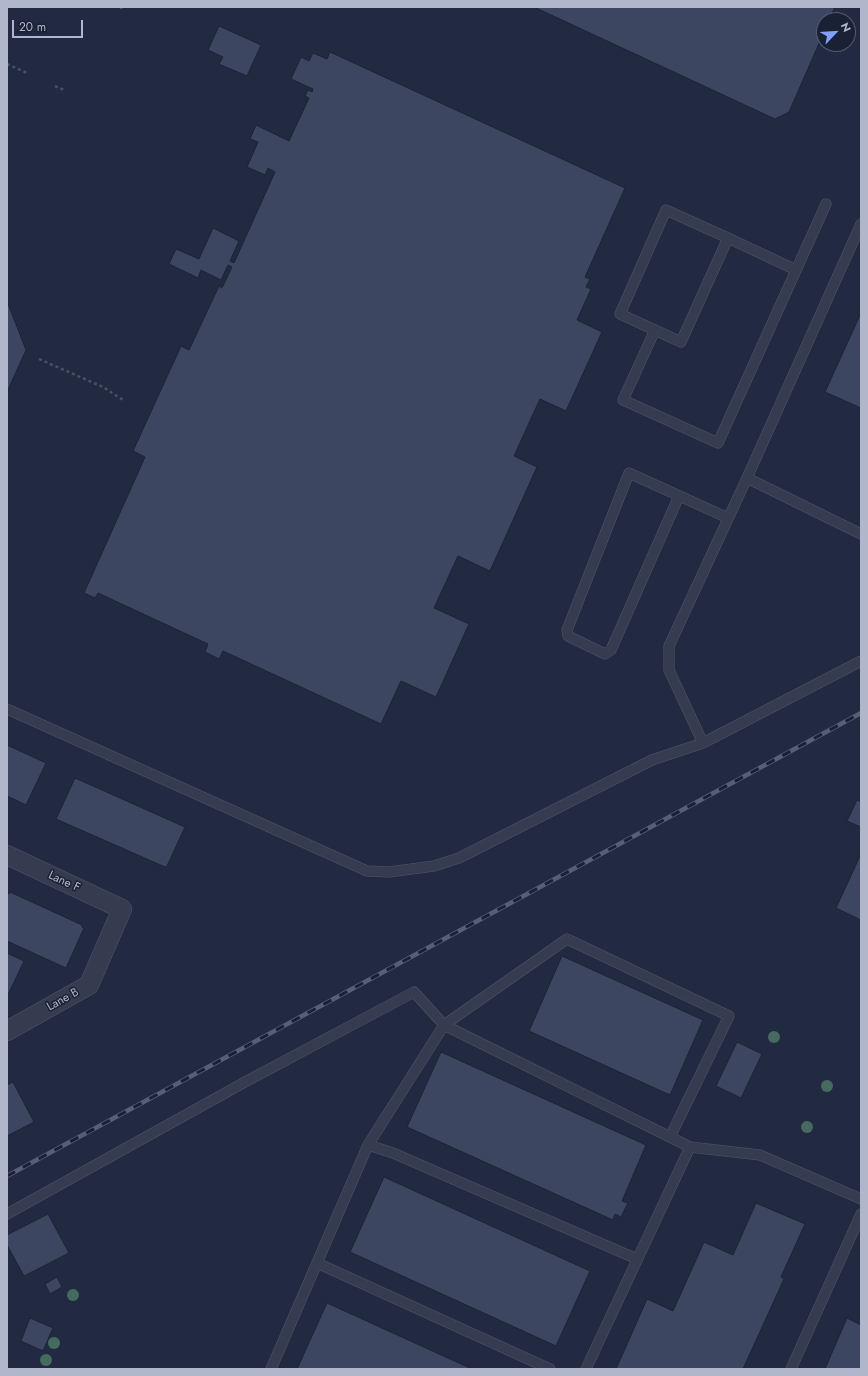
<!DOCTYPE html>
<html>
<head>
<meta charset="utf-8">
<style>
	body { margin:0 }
	#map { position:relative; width:868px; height:1376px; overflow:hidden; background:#212a40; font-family:Jost,sans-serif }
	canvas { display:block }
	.frame { position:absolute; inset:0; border:8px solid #b1b7ca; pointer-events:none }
	.north { position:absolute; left:816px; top:12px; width:40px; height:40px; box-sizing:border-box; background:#1b2134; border:1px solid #575d70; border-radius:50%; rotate:65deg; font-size:11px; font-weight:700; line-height:16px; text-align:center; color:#b1b7ca }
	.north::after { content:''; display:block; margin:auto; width:14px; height:18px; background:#829fff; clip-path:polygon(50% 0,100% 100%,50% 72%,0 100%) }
	.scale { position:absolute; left:12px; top:20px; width:71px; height:18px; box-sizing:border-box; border:2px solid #b1b7ca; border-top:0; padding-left:5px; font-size:12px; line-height:14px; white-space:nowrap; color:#b1b7ca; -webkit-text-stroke:3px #1b2134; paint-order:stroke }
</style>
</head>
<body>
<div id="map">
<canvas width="868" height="1376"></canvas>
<div class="frame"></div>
<div class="north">N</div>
<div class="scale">20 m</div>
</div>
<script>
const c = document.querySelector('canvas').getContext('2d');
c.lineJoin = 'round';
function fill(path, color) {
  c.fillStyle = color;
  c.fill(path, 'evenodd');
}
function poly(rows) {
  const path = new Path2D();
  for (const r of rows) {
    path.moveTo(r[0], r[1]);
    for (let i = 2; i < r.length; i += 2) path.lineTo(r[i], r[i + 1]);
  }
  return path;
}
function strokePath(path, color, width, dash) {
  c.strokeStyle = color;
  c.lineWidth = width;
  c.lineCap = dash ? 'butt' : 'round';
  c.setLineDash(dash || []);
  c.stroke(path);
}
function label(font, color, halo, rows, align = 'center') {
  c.font = font + ' Jost,sans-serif';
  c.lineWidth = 3;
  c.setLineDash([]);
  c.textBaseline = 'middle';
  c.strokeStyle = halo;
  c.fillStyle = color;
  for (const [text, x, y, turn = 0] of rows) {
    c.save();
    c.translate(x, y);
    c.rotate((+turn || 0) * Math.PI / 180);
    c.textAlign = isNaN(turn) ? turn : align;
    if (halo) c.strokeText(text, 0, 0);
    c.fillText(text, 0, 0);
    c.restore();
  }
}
const building = poly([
	[534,7,835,7,829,20,824,20,824,32,789,112,775,119,534,7],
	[219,26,261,45,247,76,219,64,223,57,208,50,219,26],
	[330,52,625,188,585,277,590,279,586,287,591,289,577,320,602,332,566,411,540,399,514,456,537,467,490,571,458,556,434,608,469,624,436,697,401,681,381,724,223,651,219,659,205,652,208,644,98,593,95,598,84,593,145,457,133,451,181,346,189,350,219,286,222,288,232,267,228,265,221,280,201,270,198,278,169,264,176,249,199,259,213,228,239,241,230,261,234,263,275,172,268,168,265,175,247,167,258,142,250,139,256,125,289,141,309,98,305,96,308,90,312,92,313,89,291,79,301,57,309,61,313,53,327,59,330,52],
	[7,301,26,350,7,392,7,301],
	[861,313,861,408,825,392,861,313],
	[7,745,46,763,26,805,7,796,7,745],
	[75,778,185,827,167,866,165,867,56,819,75,778],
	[857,800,861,802,861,827,847,821,857,800],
	[861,854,861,920,836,908,861,854],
	[10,892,82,925,82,927,84,928,66,968,7,941,7,893,9,894,10,892],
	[7,953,24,961,7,997,7,953],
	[562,956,703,1020,670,1095,529,1031,562,956],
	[737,1042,762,1054,741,1098,716,1086,737,1042],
	[441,1052,646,1145,622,1201,628,1203,621,1217,615,1214,613,1220,407,1127,441,1052],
	[13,1082,34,1122,7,1136,7,1085,13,1082],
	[384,1177,590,1271,556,1346,350,1252,384,1177],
	[756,1203,805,1224,781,1277,784,1279,743,1369,616,1369,647,1299,673,1311,704,1242,733,1255,756,1203],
	[48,1214,69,1253,24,1276,7,1245,7,1235,48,1214],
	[57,1277,62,1287,50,1294,45,1284,57,1277],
	[327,1303,472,1369,297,1369,327,1303],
	[30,1318,53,1328,43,1351,21,1341,30,1318],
	[847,1318,861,1325,861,1369,825,1369,847,1318]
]);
fill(building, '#3d4660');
strokePath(building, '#1d2336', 1);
const lane = poly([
	[728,238,681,342,620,314,666,210,728,238,796,270],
	[655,330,623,400,718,443,826,204],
	[747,478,861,534],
	[679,496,611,650,605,654,568,636,567,630,629,473,728,518],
	[7,709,367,871,389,872,434,866,459,858,652,760,703,743,861,661],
	[703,743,669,670,669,646,747,478,861,224],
	[368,1145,393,1153,637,1259],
	[7,1214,245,1082,414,992,444,1025,567,939,729,1016,670,1137],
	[317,1263,550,1369],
	[271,1369,368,1145,444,1025,690,1147],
	[586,1369,690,1147,760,1155,861,1199],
	[791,1369,861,1214]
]);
const street = poly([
	[7,855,122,909,89,985,7,1031]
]);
strokePath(lane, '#51576a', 11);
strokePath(street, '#51576a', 20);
strokePath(poly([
	[121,7,121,9],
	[7,64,29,74],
	[55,86,66,91],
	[39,359,103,387,123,400]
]), '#41565d', 2.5, [3, 3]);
strokePath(lane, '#363c4f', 10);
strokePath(street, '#363c4f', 19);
const rail = poly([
	[7,1176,861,713]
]);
strokePath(rail, '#575f77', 4.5);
strokePath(rail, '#1b2134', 3, [9]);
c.fillStyle = '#476a60';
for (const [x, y] of [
	[774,1037],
	[827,1086],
	[807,1127],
	[73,1295],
	[54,1343],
	[46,1360]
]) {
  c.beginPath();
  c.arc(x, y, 6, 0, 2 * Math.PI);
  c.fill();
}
label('12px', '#b1b7ca', '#1b2134', [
	["Lane F",64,882,25],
	["Lane B",63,1000,-29]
]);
</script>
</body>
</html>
